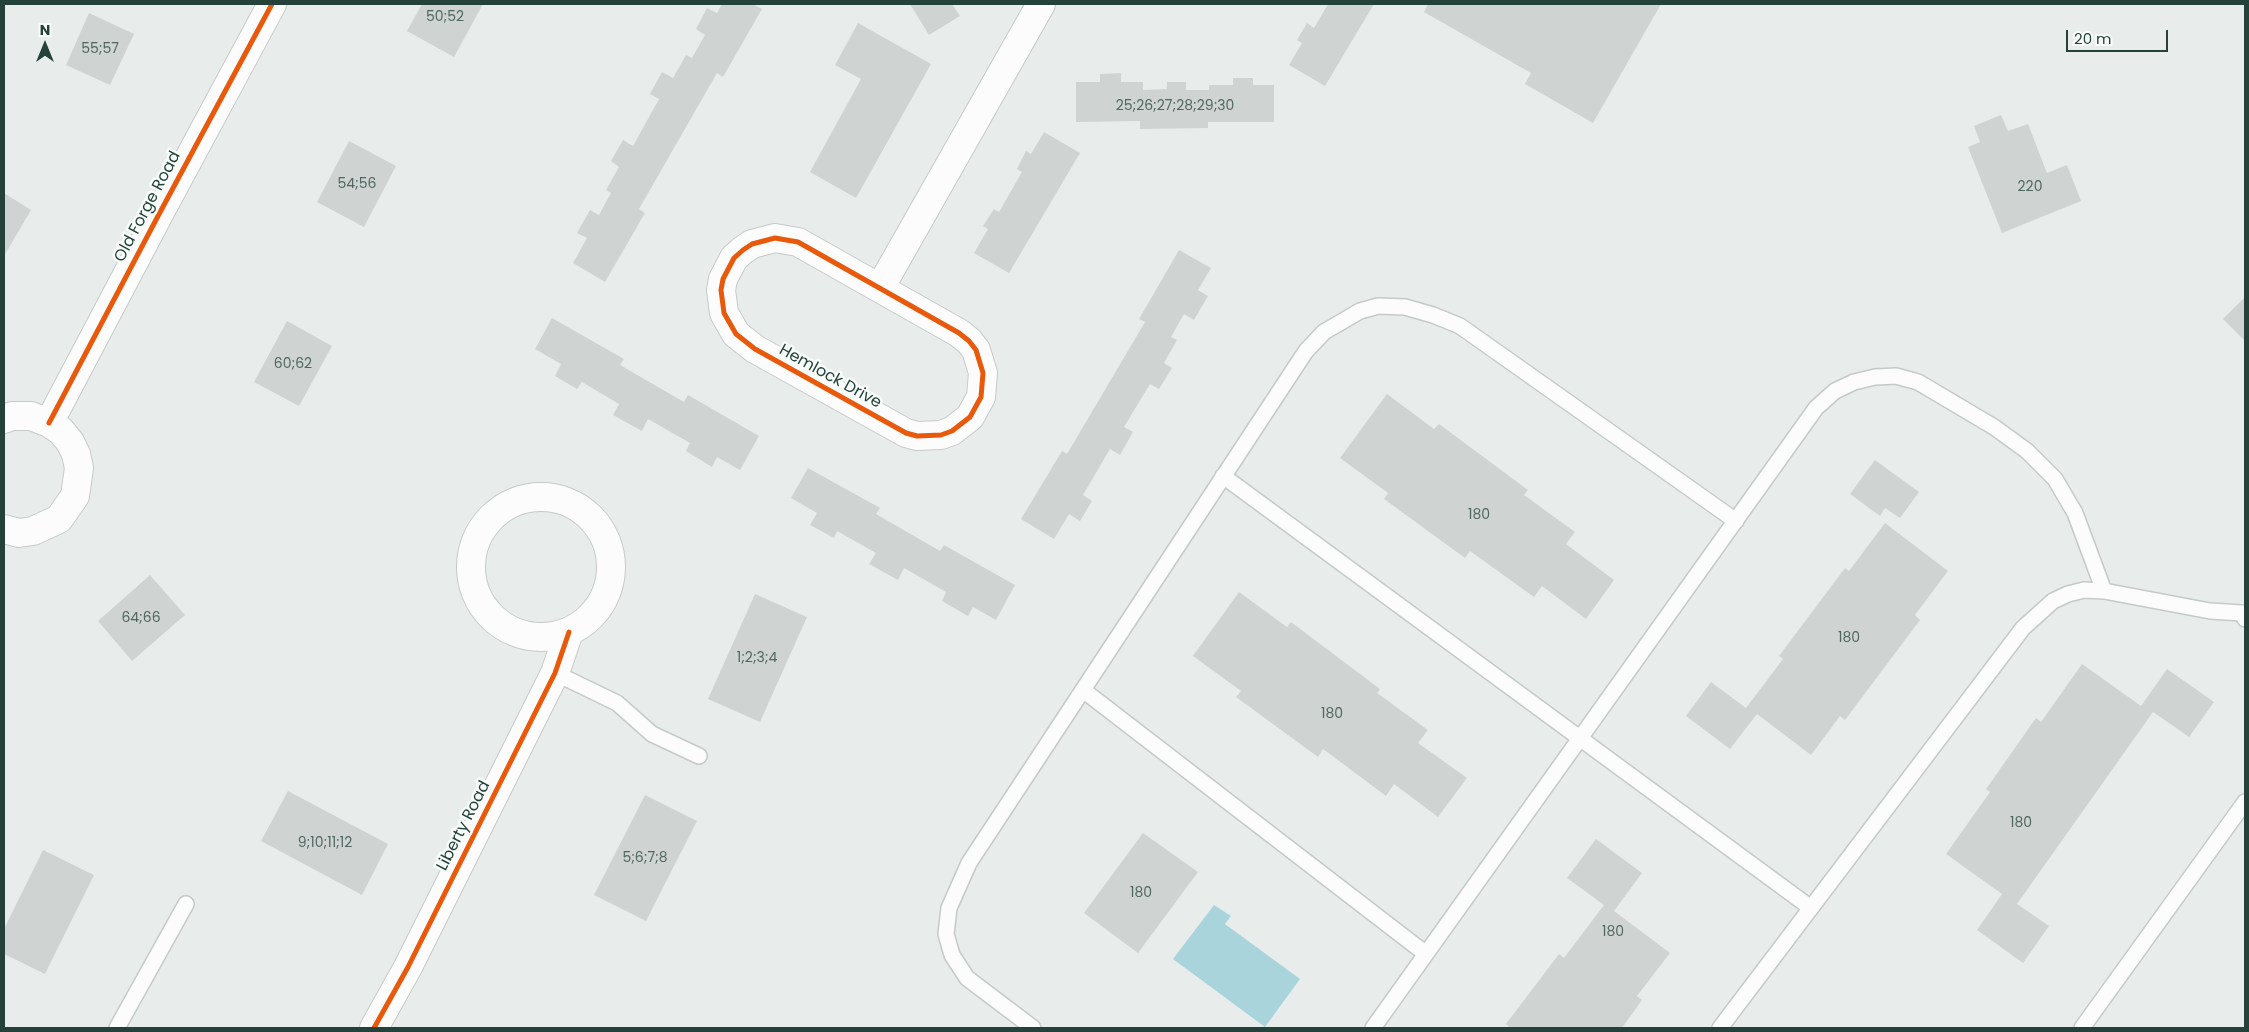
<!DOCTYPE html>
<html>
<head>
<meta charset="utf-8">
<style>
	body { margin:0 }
	#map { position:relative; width:2249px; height:1032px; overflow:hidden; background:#e8edeb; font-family:Poppins,sans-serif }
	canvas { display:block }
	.frame { position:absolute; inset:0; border:5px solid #24423a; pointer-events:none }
	.north { position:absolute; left:20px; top:20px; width:50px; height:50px; -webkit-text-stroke:4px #f7fbf9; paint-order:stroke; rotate:0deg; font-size:14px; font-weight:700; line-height:20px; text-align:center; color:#24423a }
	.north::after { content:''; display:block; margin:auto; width:18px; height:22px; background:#24423a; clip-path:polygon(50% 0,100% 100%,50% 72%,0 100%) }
	.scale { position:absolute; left:2066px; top:30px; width:102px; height:22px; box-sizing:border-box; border:2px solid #24423a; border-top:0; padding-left:6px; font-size:15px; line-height:18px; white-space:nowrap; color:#24423a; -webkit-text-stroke:4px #f7fbf9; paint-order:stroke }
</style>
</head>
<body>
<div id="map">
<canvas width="2249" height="1032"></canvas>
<div class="frame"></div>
<div class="north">N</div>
<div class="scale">20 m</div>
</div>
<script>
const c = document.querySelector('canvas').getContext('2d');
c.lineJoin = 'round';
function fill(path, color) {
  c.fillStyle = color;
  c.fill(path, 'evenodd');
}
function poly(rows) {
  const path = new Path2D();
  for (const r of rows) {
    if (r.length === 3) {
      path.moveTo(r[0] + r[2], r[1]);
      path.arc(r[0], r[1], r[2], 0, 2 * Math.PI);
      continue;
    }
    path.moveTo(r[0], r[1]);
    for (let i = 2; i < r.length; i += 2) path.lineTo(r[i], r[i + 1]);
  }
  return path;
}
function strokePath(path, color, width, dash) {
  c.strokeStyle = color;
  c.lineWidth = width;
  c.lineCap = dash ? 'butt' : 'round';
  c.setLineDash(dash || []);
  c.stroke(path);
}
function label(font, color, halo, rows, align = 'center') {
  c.font = font + ' Poppins,sans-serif';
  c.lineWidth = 5;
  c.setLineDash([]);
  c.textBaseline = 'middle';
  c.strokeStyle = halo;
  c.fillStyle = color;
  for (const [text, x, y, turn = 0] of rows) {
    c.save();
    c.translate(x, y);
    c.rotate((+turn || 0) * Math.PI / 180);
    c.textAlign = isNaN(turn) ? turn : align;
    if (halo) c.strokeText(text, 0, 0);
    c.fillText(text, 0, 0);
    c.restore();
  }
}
fill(poly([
	[1214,905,1231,916,1225,924,1300,979,1265,1027,1173,959]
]), '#a9d4db');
fill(poly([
	[422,4,483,4,454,57,407,31],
	[722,4,753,4,762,9,723,77,717,73,639,209,645,213,605,282,573,263,587,238,577,233,590,210,599,215,611,193,606,190,619,167,611,161,623,140,633,146,659,99,650,94,662,72,673,78,686,55,692,58,705,35,696,29,707,8,717,13],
	[910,4,952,4,960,16,929,35],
	[1328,4,1374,4,1325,86,1289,65,1302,43,1297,40,1307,23,1314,28],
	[1428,4,1661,4,1593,123,1525,84,1531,73,1424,12],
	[89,13,134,34,110,85,66,65],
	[858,23,931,64,856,198,810,172,861,79,835,65],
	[1121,73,1121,82,1143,82,1143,90,1167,89,1167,82,1186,82,1186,90,1209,90,1209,85,1233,85,1233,78,1253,78,1253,85,1274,85,1274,122,1208,122,1208,128,1140,129,1140,121,1076,122,1076,82,1100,82,1100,74],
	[2001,115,2008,131,2028,124,2047,173,2067,165,2081,201,2002,233,1968,147,1980,142,1974,126],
	[1044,132,1080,153,1009,273,974,253,988,229,983,226,994,209,999,212,1022,172,1017,169,1026,151,1031,154],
	[349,141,396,166,364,227,317,202],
	[4,193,31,210,4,256],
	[1179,250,1211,268,1198,290,1208,296,1194,320,1184,314,1171,337,1177,340,1164,363,1172,368,1159,389,1150,384,1124,427,1133,432,1120,455,1110,449,1083,495,1092,501,1080,521,1069,514,1054,539,1021,519,1062,451,1067,454,1145,322,1139,319],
	[2245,297,2245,341,2223,319],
	[552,318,624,359,620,365,684,402,688,395,759,436,740,470,717,457,712,467,686,451,690,443,648,419,642,431,613,415,619,404,582,382,577,389,555,376,561,364,535,349],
	[287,321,332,346,299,406,254,382],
	[1387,394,1434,429,1439,424,1528,490,1524,495,1575,532,1566,544,1614,580,1586,619,1542,586,1534,597,1470,551,1465,558,1384,499,1388,493,1340,458],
	[1875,460,1919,492,1900,518,1885,508,1880,516,1850,494],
	[808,468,880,508,876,514,940,551,944,545,1015,585,996,620,973,607,968,616,942,601,946,592,904,568,898,580,869,564,876,553,837,531,834,538,810,525,817,513,791,498],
	[1885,523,1948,571,1915,615,1920,620,1845,720,1840,716,1811,755,1757,714,1730,749,1686,716,1711,682,1746,708,1783,659,1779,656,1845,568,1849,571],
	[150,575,185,615,132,661,98,621],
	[1239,592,1287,627,1291,622,1380,689,1377,693,1428,730,1418,743,1467,778,1438,817,1394,784,1386,796,1323,749,1318,757,1236,697,1241,691,1193,656],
	[755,594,807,617,760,722,708,699],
	[2082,664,2141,706,2167,669,2214,702,2189,737,2153,712,2017,904,2049,926,2023,963,1977,930,2002,894,1946,854,1990,792,1986,789,2036,718,2041,722],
	[288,791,388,844,362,895,261,841],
	[645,795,697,821,646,921,594,895],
	[1143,833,1198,872,1138,953,1084,913],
	[1596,839,1642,873,1614,911,1670,953,1637,996,1642,1000,1622,1028,1510,1028,1506,1024,1559,954,1564,958,1604,905,1567,878],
	[43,850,94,875,45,974,4,954,4,929]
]), '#cfd4d2');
const lane = poly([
	[1223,476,1811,908],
	[555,673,617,703,652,734,699,756],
	[1083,690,1426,954],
	[117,1028,186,904],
	[1033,1028,967,978,952,955,946,934,949,908,969,863,1306,351,1324,332,1360,311,1378,306,1405,307,1433,315,1460,326,1736,521],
	[1373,1028,1816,408,1835,391,1854,382,1875,377,1896,376,1918,382,1994,427,2027,451,2055,479,2075,513,2104,591],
	[1720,1028,2023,628,2053,601,2068,594,2084,590,2104,591,2210,611,2242,613,2245,619],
	[2082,1028,2245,802]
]);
const street = poly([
	[775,238,798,242,959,333,969,341,976,350,983,373,981,397,970,417,952,431,941,435,917,436,906,433,755,349,736,334,724,313,721,290,723,279,734,258,743,250,752,244,775,238],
	[880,288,1041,4],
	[4,419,12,416,31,416,49,423,61,431,70,442,76,454,79,468,75,496,59,519,33,531,19,533,4,529],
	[49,423,158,216,272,4],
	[541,567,70],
	[374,1028,408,967,555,673,569,632]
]);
strokePath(lane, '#c5cac8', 18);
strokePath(street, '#c5cac8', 30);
strokePath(lane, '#fcfcfc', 15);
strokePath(street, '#fcfcfc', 28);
strokePath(poly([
	[775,238,798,242,959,333,969,341,976,350,983,373,981,397,970,417,952,431,941,435,917,436,906,433,755,349,736,334,724,313,721,290,723,279,734,258,743,250,752,244,775,238],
	[49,423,158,216,272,4],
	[374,1028,408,967,555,673,569,632]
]), '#e8590c', 5);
label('14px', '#506761', null, [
	["50;52",445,17],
	["55;57",100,49],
	["25;26;27;28;29;30",1175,106],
	["54;56",357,184],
	["220",2030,187],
	["60;62",293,364],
	["180",1479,515],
	["64;66",141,618],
	["180",1849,638],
	["1;2;3;4",757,658],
	["180",1332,714],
	["180",2021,823],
	["9;10;11;12",325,843],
	["5;6;7;8",645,858],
	["180",1141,893],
	["180",1613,932]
]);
label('16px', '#24423a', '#f7fbf9', [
	["Old Forge Road",148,207,-62],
	["Hemlock Drive",830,377,29],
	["Liberty Road",464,826,-63]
]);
</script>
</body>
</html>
